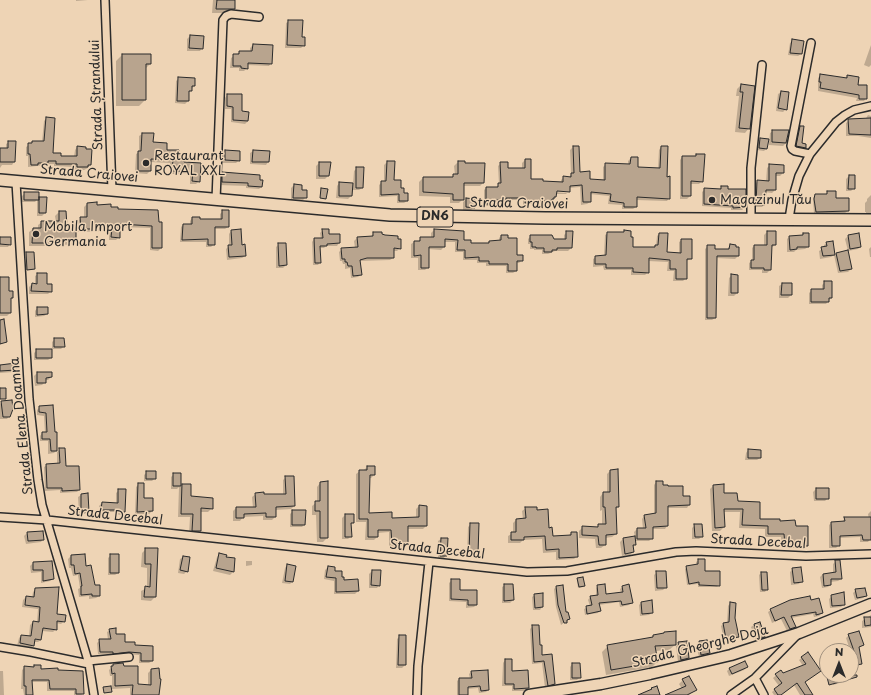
<!DOCTYPE html>
<html>
<head>
<meta charset="utf-8">
<style>
	body { margin:0 }
	#map { position:relative; width:871px; height:695px; overflow:hidden; background:#eed4b5; font-family:"Playpen Sans",sans-serif }
	canvas { display:block }
	.north { position:absolute; left:819px; top:643px; width:40px; height:40px; box-sizing:border-box; background:#eed4b5; border:1px solid #a0907e; border-radius:50%; rotate:0deg; font-size:11px; font-weight:700; line-height:16px; text-align:center; color:#2b2b2b }
	.north::after { content:''; display:block; margin:auto; width:14px; height:18px; background:#2b2b2b; clip-path:polygon(50% 0,100% 100%,50% 72%,0 100%) }
</style>
</head>
<body>
<div id="map">
<canvas width="871" height="695"></canvas>
<div class="north">N</div>
</div>
<script>
const c = document.querySelector('canvas').getContext('2d');
c.lineJoin = 'round';
function fill(path, color) {
  c.fillStyle = color;
  c.fill(path, 'evenodd');
}
function poly(rows) {
  const path = new Path2D();
  for (const r of rows) {
    path.moveTo(r[0], r[1]);
    for (let i = 2; i < r.length; i += 2) path.lineTo(r[i], r[i + 1]);
  }
  return path;
}
function strokePath(path, color, width, dash) {
  c.strokeStyle = color;
  c.lineWidth = width;
  c.lineCap = dash ? 'butt' : 'round';
  c.setLineDash(dash || []);
  c.stroke(path);
}
function label(font, color, halo, rows, align = 'center') {
  c.font = font + ' "Playpen Sans",sans-serif';
  c.lineWidth = 3;
  c.setLineDash([]);
  c.textBaseline = 'middle';
  c.strokeStyle = halo;
  c.fillStyle = color;
  for (const [text, x, y, turn = 0] of rows) {
    c.save();
    c.translate(x, y);
    c.rotate((+turn || 0) * Math.PI / 180);
    c.textAlign = isNaN(turn) ? turn : align;
    if (halo) c.strokeText(text, 0, 0);
    c.fillText(text, 0, 0);
    c.restore();
  }
}
fill(poly([
	[76,0,88,0,76,1],
	[213,0,234,0,234,9,230,13,212,13],
	[289,21,301,38,304,45,301,48,285,48,286,23],
	[190,36,202,48,200,51,187,51,187,39],
	[793,40,801,54,798,56,788,55,790,43],
	[253,45,271,63,269,66,247,65,247,68,244,71,239,71,239,68,230,68,231,58,240,52,250,52,250,48],
	[871,45,871,65,869,67,864,65],
	[122,55,150,55,150,64,145,69,145,100,139,106,116,106,116,61],
	[821,75,845,79,847,76,857,86,866,98,864,101,856,101,857,98,818,91,818,78],
	[179,78,194,86,188,93,188,101,185,104,175,103,176,81],
	[741,85,754,87,749,128,745,133,735,132,739,96,736,96,737,89],
	[781,92,788,93,786,109,783,112,776,111,778,94],
	[227,95,241,112,248,113,248,121,245,124,231,122,231,109,225,109,225,98],
	[868,115,871,116,871,138,858,136,846,136,846,123,849,120,865,120],
	[46,119,52,154,60,157,74,157,75,150,77,147,90,165,88,168,84,170,74,170,74,167,54,166,54,164,28,167,28,156,26,156,26,147,33,142,42,142,44,121],
	[800,127,799,145,795,145,798,130],
	[773,131,786,143,783,146,769,145,770,133],
	[142,134,152,143,183,163,200,164,199,181,196,184,190,184,190,174,170,174,170,163,150,162,150,171,147,174,135,173,136,154,139,152,139,136],
	[761,139,766,149,764,151,757,150,758,142],
	[9,142,14,162,12,165,2,165,0,168,0,150,6,149,6,144],
	[573,147,578,147,579,173,589,180,603,181,603,167,606,164,628,165,628,161,631,158,637,168,658,169,659,150,661,147,669,198,667,201,636,200,636,207,633,209,622,209,622,205,608,204,609,196,590,194,590,202,587,204,581,205,580,187,569,188,568,193,568,191,552,190,552,192,567,193,566,194,555,194,555,197,548,204,531,203,529,205,523,205,523,200,505,200,503,202,493,202,490,206,484,206,484,190,486,188,496,188,499,184,498,166,501,163,507,169,522,169,522,163,525,160,530,180,542,182,561,183,561,180,564,177,569,178,571,174,570,150],
	[225,151,239,160,236,163,222,163,223,154],
	[253,151,269,152,268,162,266,165,250,164,250,153],
	[697,155,702,181,699,184,690,184,690,196,687,199,680,199,680,160,682,157,694,157],
	[387,162,393,181,400,189,407,201,404,203,397,203,397,196,379,197,379,185,382,182,384,182,384,165],
	[458,162,483,183,480,186,463,186,463,199,459,203,450,203,450,197,419,196,419,182,423,178,451,178,455,175,454,166],
	[319,163,328,176,325,179,316,179,316,166],
	[770,165,783,173,780,176,775,176,775,190,772,193,765,192,764,205,762,207,754,207,755,184,758,181,766,182,767,168],
	[357,168,362,188,359,190,351,190,351,196,348,199,336,198,337,186,339,183,353,184,354,171],
	[222,173,259,181,262,186,259,189,246,188,246,186,219,185,220,176],
	[849,176,854,188,851,191,846,191,846,179],
	[294,185,302,191,306,197,303,200,291,200,291,188],
	[722,187,727,190,745,207,742,210,731,210,731,208,702,206,702,192,705,189,718,190],
	[828,192,848,211,845,213,814,214,813,198,815,195,825,195],
	[25,193,38,200,40,198,45,213,42,216,37,216,37,200,35,202,22,202,22,196],
	[871,195,871,214,866,214,866,212,865,212,865,203,867,201,867,199],
	[466,199,474,207,471,210,463,210,463,202],
	[96,203,96,206,117,210,157,211,161,248,158,251,150,250,150,228,119,227,119,237,116,240,109,240,109,231,78,232,78,221,81,218,84,218,84,207,87,204],
	[223,211,228,227,225,229,214,229,214,244,211,247,206,247,206,242,180,242,181,227,183,225,190,225,190,221,192,218,199,220,220,220,220,214],
	[59,212,66,227,75,226,75,241,71,245,53,244,51,246,29,246,29,232,33,229,38,229,38,225,42,222,56,222,55,216],
	[323,230,328,236,339,235,339,243,337,246,326,246,324,248,320,248,320,262,318,265,313,265,312,242,314,239,321,239,320,233],
	[434,230,470,244,487,244,489,241,499,241,499,238,501,236,516,256,522,260,519,263,516,263,516,271,513,273,506,273,506,266,486,266,486,263,477,263,477,260,463,260,463,252,455,252,455,242,444,242,444,247,441,250,428,249,428,267,425,270,418,270,418,258,411,258,411,244,414,242,418,242,421,238,431,238,431,233],
	[231,231,241,246,245,256,242,258,227,260,226,249,229,246,229,234],
	[624,231,632,248,653,248,656,246,657,236,659,234,666,253,679,254,679,242,682,240,691,259,686,261,686,278,683,281,673,281,674,271,667,271,668,262,648,261,648,272,645,275,631,275,631,270,604,270,603,266,593,267,593,259,596,257,604,256,605,235,608,233,623,233],
	[567,232,571,248,568,251,555,251,548,254,542,254,542,250,534,250,534,249,530,249,530,244,528,244,528,239,531,236,554,240,564,240,564,235],
	[767,232,775,245,771,248,770,270,767,273,762,273,762,270,749,270,749,263,752,261,752,248,754,246,764,246,764,235],
	[373,233,397,240,400,248,397,251,393,251,393,258,390,260,359,261,361,274,358,277,351,278,350,268,345,269,345,264,343,264,342,261,340,261,339,252,342,249,355,248,354,241,357,238,371,237],
	[803,234,808,247,805,249,796,250,794,252,787,252,787,239,789,237,801,236],
	[858,234,860,247,858,249,848,251,845,239,848,236],
	[0,238,10,244,8,247,0,247],
	[832,242,834,256,837,254,851,269,848,272,838,273,834,255,831,257,820,259,819,251,824,248,824,245,827,243],
	[279,244,286,265,283,268,276,268,276,247],
	[730,245,735,248,738,248,738,256,735,259,716,258,715,318,712,320,705,320,705,249,708,246,714,250,727,250],
	[871,247,871,257,870,257,869,249],
	[27,253,34,269,33,270,26,270,26,254],
	[38,274,51,291,48,294,29,294,29,287,32,284,35,284,35,276],
	[732,275,737,276,737,293,734,296,728,296,729,278],
	[825,282,831,298,826,304,809,304,809,293,812,290,822,290,822,285],
	[782,284,791,284,791,295,788,298,779,298,779,286],
	[0,287,8,292,12,298,10,299,10,313,7,316,0,316],
	[37,308,47,314,44,316,35,317,35,311],
	[55,339,64,346,61,349,52,349,52,342],
	[37,350,51,358,48,360,34,360,34,353],
	[0,366,15,369,13,372,0,373],
	[37,373,51,377,48,380,45,380,45,382,42,385,35,386,34,376],
	[2,402,9,416,7,419,0,419,0,404],
	[52,406,56,451,54,453,48,454,48,441,40,441,40,436,42,433,45,433,44,416,37,415,37,410,40,407],
	[60,449,65,467,79,490,77,492,60,493,60,490,45,491,44,467,47,465,57,464,57,452],
	[748,450,760,458,757,460,745,460,746,453],
	[367,467,374,467,374,475,371,478,369,478,368,514,391,519,416,518,416,509,419,506,426,526,423,529,407,529,407,543,404,546,389,547,389,532,377,533,377,537,374,540,365,540,366,522,356,522,356,474,360,471,363,471],
	[610,471,618,507,615,510,616,534,612,537,605,538,605,545,601,548,596,548,595,539,579,538,579,531,583,527,596,528,599,525,602,525,602,510,600,511,600,497,603,493,607,493,607,474],
	[147,472,155,478,152,481,144,481,144,475],
	[174,474,180,474,180,487,182,485,190,497,212,508,208,512,200,512,200,531,196,534,189,534,190,517,178,517,179,487,177,489,171,489,171,477],
	[286,477,294,506,291,509,275,510,275,517,272,520,263,520,263,516,243,517,240,521,233,521,233,511,236,508,253,508,252,497,256,494,263,495,283,495,283,480],
	[656,482,682,497,689,497,689,505,687,508,667,508,667,526,665,529,652,529,652,538,649,541,635,541,635,544,633,547,633,552,630,555,622,556,620,542,623,539,635,537,634,532,637,529,643,529,642,519,644,516,654,515,654,485],
	[320,483,327,538,323,542,317,542,316,515,312,515,312,506,317,502,317,487],
	[139,484,143,499,152,511,149,514,135,514,136,487],
	[713,486,723,494,737,502,759,520,779,522,795,527,807,545,804,549,796,549,796,548,782,548,781,537,765,537,765,529,739,528,740,512,723,512,724,527,720,531,712,531,710,489],
	[816,489,828,498,825,501,814,501,813,492],
	[119,490,124,512,121,515,115,514,115,512,99,512,99,506,102,503,116,504,116,493],
	[81,495,88,511,85,514,79,514,78,497],
	[526,508,536,511,548,529,552,537,568,536,571,533,577,556,574,559,556,560,556,552,543,553,542,539,523,540,520,543,508,543,508,536,513,533,513,523,516,520,523,519,522,511],
	[293,511,304,525,302,527,290,527,290,514],
	[871,511,871,519,869,520,868,514],
	[345,515,353,515,353,522,350,525,351,536,348,539,342,539,342,518],
	[845,518,870,539,868,542,860,542,860,537,839,538,839,545,836,548,829,548,829,525,832,522,842,522],
	[471,524,477,554,474,557,467,556,468,527],
	[695,525,702,536,699,539,692,539,692,528],
	[42,532,43,539,41,542,26,544,24,536,27,533],
	[441,539,447,539,446,555,444,558,438,558,438,541],
	[146,549,157,549,155,597,151,601,141,600,141,591,147,588,147,568,141,567,142,553],
	[219,554,225,558,234,559,233,572,230,575,213,571,217,557],
	[111,555,118,573,115,575,108,575,108,558],
	[71,556,85,567,99,596,96,598,89,599,89,596,79,597,78,589,80,588,78,575,73,576,71,568,69,568,68,559],
	[183,557,187,571,184,574,178,573,180,559],
	[699,560,704,572,719,585,717,587,698,587,698,584,687,585,685,569,687,567,696,566,696,562],
	[246,561,252,561,252,565,246,566],
	[836,561,841,579,838,581,830,582,830,585,828,587,822,588,820,577,823,574,833,573,833,564],
	[51,562,53,579,50,581,41,583,41,572,31,573,30,566,33,563],
	[287,565,292,582,290,584,282,583,285,568],
	[328,567,341,578,343,581,358,591,355,594,334,594,334,581,324,579,325,570],
	[793,569,801,581,799,584,791,585,790,572],
	[372,571,379,585,377,588,369,588,369,574],
	[657,572,666,587,663,590,655,591,654,575],
	[761,573,767,589,765,592,760,592,759,575],
	[578,579,584,586,583,587,578,588,577,580],
	[452,580,459,591,476,605,474,607,466,608,466,602,449,601,449,583],
	[505,585,513,600,510,603,502,603,502,587],
	[598,586,605,596,621,593,620,589,623,587,632,602,629,605,620,607,619,602,599,605,600,610,598,613,585,615,584,609,590,606,588,600,590,597,596,596,596,588],
	[556,587,565,614,569,619,561,625,556,607,554,589],
	[36,589,56,614,64,621,61,624,56,623,56,629,53,632,42,631,41,640,38,642,34,642,34,645,31,648,17,646,19,638,21,636,29,637,30,625,33,622,37,622,38,609,22,607,23,600,26,597,32,598,33,592],
	[856,590,866,596,863,598,855,600,853,593],
	[535,595,542,607,540,610,533,610,532,597],
	[832,596,844,604,841,607,830,608,829,599],
	[810,602,822,613,819,616,814,617,813,614,791,618,795,626,787,631,781,619,772,623,768,612,771,610],
	[641,603,652,612,649,615,640,616,639,605],
	[730,603,738,636,736,639,724,641,721,626,723,624,727,623,728,606],
	[871,615,871,627,862,628,862,621],
	[754,625,764,637,761,640,756,641,751,627],
	[533,626,541,656,551,655,554,684,551,687,545,688,542,663,532,664,530,629],
	[110,630,124,643,134,646,152,661,149,663,139,663,139,655,125,654,110,656,110,654,98,654,97,643,100,640,108,640,107,632],
	[664,633,675,645,669,650,655,651,657,662,652,667,606,675,602,652,608,646,651,638,653,636,663,634],
	[849,635,863,645,858,648,861,664,858,666,851,668,851,656,852,656,846,638],
	[400,636,405,665,402,668,396,668,397,639],
	[707,641,709,653,706,656,699,657,696,645,699,642],
	[679,643,688,658,685,661,678,662,676,646],
	[808,653,804,683,811,695,800,695,794,685,780,695,774,695,772,692,779,686,773,678,780,672,783,674,803,666,799,660],
	[505,660,511,672,528,688,525,691,512,691,512,686,502,686,503,663],
	[572,664,580,677,577,680,570,680,570,667],
	[114,665,123,667,137,685,148,686,148,673,151,670,160,680,158,695,130,695,130,688,112,689,112,676,110,676,109,670],
	[34,666,40,670,57,669,83,694,81,695,74,695,74,691,47,691,47,682,31,682,32,695,24,695,23,689,21,689,22,670,25,667,33,668],
	[0,667,0,671,3,671,4,695,0,695],
	[747,667,744,670,729,676,727,671,729,669],
	[471,672,488,690,486,692,479,693,478,688,467,689,467,695,457,695,457,681,459,679,470,679,469,674],
	[830,675,847,675,848,679,846,681,833,685],
	[683,680,695,690,689,695,672,695,682,689,679,684]
]), '#0003');
const building = poly([
	[217,0,235,0,235,9,216,9,217,0],
	[288,20,303,20,302,37,305,37,305,46,287,45,288,20],
	[190,35,204,36,203,49,189,48,190,35],
	[792,39,804,41,802,54,790,53,792,39],
	[253,44,273,45,272,64,248,63,248,69,241,68,241,66,233,66,233,54,239,54,239,51,252,51,253,44],
	[122,54,151,54,151,64,146,64,146,100,122,100,122,54],
	[820,74,847,78,847,75,859,77,858,85,867,85,867,99,859,99,859,95,820,88,821,82,819,82,820,74],
	[178,77,195,78,195,86,192,86,192,91,189,91,189,101,177,101,178,77],
	[741,84,755,86,750,129,739,128,743,92,740,92,741,84],
	[781,91,789,92,787,110,778,108,781,91],
	[227,94,242,94,242,111,249,112,248,121,233,120,233,107,227,106,227,94],
	[46,117,55,118,53,153,61,153,61,156,77,156,77,146,86,147,86,149,92,149,91,165,88,165,88,167,77,167,77,164,56,164,56,161,48,161,48,163,38,163,38,165,31,165,30,154,28,154,28,143,32,143,32,141,44,141,46,117],
	[871,118,871,135,849,134,848,119,871,118],
	[800,126,804,126,802,143,806,144,806,148,796,146,800,126],
	[772,130,789,130,786,143,772,142,772,130],
	[142,133,154,133,153,142,167,143,167,150,179,150,179,155,182,155,182,160,184,159,184,162,201,163,200,182,192,181,193,172,172,171,173,160,151,159,151,171,138,171,138,151,141,151,142,133],
	[760,138,769,139,767,149,759,148,760,138],
	[8,141,16,141,15,162,0,162,0,148,8,148,8,141],
	[573,146,579,146,580,172,590,171,590,179,605,180,605,163,630,164,631,157,638,157,638,167,660,168,661,146,668,146,667,177,670,176,670,199,637,197,637,207,624,207,624,203,610,201,611,194,591,192,591,202,583,202,582,185,570,186,570,192,557,191,556,197,554,197,554,199,552,199,552,201,533,201,533,203,525,203,526,198,506,198,506,200,494,200,494,204,486,204,486,187,498,187,498,183,501,183,500,162,508,162,508,168,525,168,525,159,531,159,531,179,543,179,543,181,563,182,563,176,571,177,571,173,574,173,573,146],
	[225,150,240,151,240,161,225,160,225,150],
	[253,150,270,151,269,162,252,162,253,150],
	[696,154,705,154,703,182,691,181,691,196,682,196,682,156,696,156,696,154],
	[387,161,395,161,394,180,401,180,401,188,404,188,404,193,408,193,408,201,399,201,399,194,381,195,381,181,386,181,387,161],
	[458,161,465,161,465,163,485,163,484,183,464,183,464,200,453,200,453,194,423,192,423,177,453,177,453,174,458,174,458,161],
	[319,162,331,162,329,176,319,176,319,162],
	[769,164,784,165,784,173,776,173,776,190,766,190,765,205,756,205,757,180,769,181,769,164],
	[356,167,364,167,363,188,356,188,356,167],
	[222,172,260,175,260,180,263,180,262,187,248,186,248,183,222,182,222,172],
	[849,175,855,175,855,189,848,189,849,175],
	[339,182,353,183,352,196,339,196,339,182],
	[294,184,302,185,302,190,307,190,307,198,293,198,294,184],
	[721,186,728,186,728,189,746,189,746,207,733,208,733,206,704,204,704,188,721,189,721,186],
	[321,188,328,189,326,199,320,198,321,188],
	[827,191,836,191,836,198,849,198,849,211,816,212,814,199,815,194,827,194,827,191],
	[24,192,39,192,39,200,24,200,24,192],
	[39,197,47,197,46,213,39,213,39,197],
	[466,198,475,199,475,208,466,207,466,198],
	[97,202,97,205,111,204,111,207,118,207,118,209,158,210,159,222,162,222,162,248,152,248,152,226,120,224,120,238,111,237,112,229,81,229,80,217,87,217,87,203,97,202],
	[222,210,229,210,229,227,215,227,215,245,208,245,208,239,182,240,183,224,192,224,192,217,200,217,200,219,222,219,222,210],
	[59,211,66,211,67,226,76,225,76,241,55,241,55,243,32,243,33,228,41,228,41,221,59,221,59,211],
	[241,229,242,245,245,244,246,256,229,257,228,245,232,245,231,230,241,229],
	[322,229,329,229,329,234,340,234,340,243,327,244,327,246,320,246,321,263,315,263,314,238,323,238,322,229],
	[434,229,464,231,464,240,471,240,471,243,489,243,489,241,501,240,501,235,508,235,508,238,517,238,517,255,523,255,523,261,517,261,517,271,508,271,508,264,489,264,489,261,479,261,479,257,465,258,465,250,457,250,458,240,445,239,445,247,429,247,429,268,421,268,421,255,414,256,414,241,420,241,420,237,434,237,434,229],
	[624,230,631,231,631,237,633,237,633,247,655,247,655,245,658,245,659,233,668,233,667,252,681,253,681,239,692,239,692,259,687,259,687,279,676,279,676,269,670,269,670,260,649,258,649,273,633,272,633,268,606,268,606,264,595,264,595,256,606,255,607,232,624,232,624,230],
	[566,231,573,231,572,248,557,248,557,250,552,250,552,252,544,252,544,248,536,248,536,247,532,247,532,242,530,242,530,235,552,235,554,239,566,239,566,231],
	[767,231,776,231,776,245,772,245,771,270,764,270,764,268,751,268,751,260,754,260,754,245,767,245,767,231],
	[373,232,382,232,382,234,385,235,398,236,398,239,401,239,401,249,394,248,394,258,367,258,360,260,362,275,353,276,352,266,348,266,347,262,345,262,345,259,342,259,341,248,358,247,357,237,373,236,373,232],
	[803,233,809,233,809,247,797,247,797,249,790,250,789,236,803,235,803,233],
	[859,233,861,247,850,249,848,235,859,233],
	[0,237,11,237,11,245,0,244,0,237],
	[833,241,835,255,823,256,821,247,827,246,826,242,833,241],
	[278,243,286,243,287,265,279,266,278,243],
	[730,244,736,245,736,247,739,247,739,256,717,256,716,318,707,318,707,245,715,245,715,249,729,249,730,244],
	[848,250,852,269,840,271,836,253,848,250],
	[26,252,34,252,35,269,27,270,26,252],
	[37,273,47,273,47,284,52,284,52,292,31,291,32,283,37,284,37,273],
	[731,274,738,275,738,293,731,293,731,274],
	[0,277,9,277,9,291,13,291,13,298,11,298,11,313,0,313,0,277],
	[824,281,832,281,832,298,829,298,829,302,811,302,811,289,824,289,824,281],
	[782,283,792,283,792,295,781,295,782,283],
	[37,307,48,307,48,314,37,315,37,307],
	[4,319,7,342,0,344,0,320,4,319],
	[54,338,64,338,65,347,54,347,54,338],
	[36,349,52,349,52,358,36,358,36,349],
	[16,363,16,370,0,371,0,365,16,363],
	[37,372,52,372,52,377,46,378,46,383,37,383,37,372],
	[0,388,6,388,6,399,0,399,0,388],
	[12,400,13,409,10,417,3,417,1,401,12,400],
	[53,405,55,432,57,432,57,451,51,451,50,439,42,439,42,432,47,432,46,413,39,412,39,406,53,405],
	[59,448,65,448,66,466,79,466,80,490,62,491,62,488,47,488,46,464,60,463,59,448],
	[748,449,761,450,761,458,748,458,748,449],
	[367,466,375,466,375,475,370,475,369,513,392,512,392,518,419,517,419,505,427,506,427,526,408,526,408,543,392,544,391,530,378,530,378,537,368,537,368,519,359,519,359,470,367,470,367,466],
	[618,469,619,507,616,507,617,534,606,535,606,545,599,545,598,536,582,535,582,526,598,527,598,524,606,524,605,507,603,507,603,492,610,492,610,470,618,469],
	[146,471,156,471,156,479,146,479,146,471],
	[173,473,181,473,181,486,173,486,173,473],
	[285,476,294,476,295,506,276,507,276,517,266,517,266,513,244,514,244,518,236,518,236,507,256,507,255,493,264,492,264,494,286,494,285,476],
	[328,481,328,538,320,538,320,511,315,511,315,501,320,501,320,482,328,481],
	[656,481,663,481,663,485,668,485,668,486,683,486,683,496,690,496,690,505,668,506,668,526,653,527,653,539,637,539,637,528,646,528,644,515,656,513,656,481],
	[138,483,144,483,144,498,153,498,153,511,137,512,138,483],
	[182,484,191,484,191,496,213,498,213,509,201,508,201,531,192,531,193,514,181,514,182,484],
	[724,484,724,493,737,493,738,501,760,502,760,519,780,519,780,521,795,520,796,526,808,526,808,546,799,546,799,544,785,545,784,534,768,534,768,526,742,525,743,509,724,509,725,527,715,528,713,485,724,484],
	[816,488,829,488,829,499,816,499,816,488],
	[118,489,126,489,125,512,118,512,118,510,101,510,102,502,118,503,118,489],
	[88,493,89,512,81,512,81,494,88,493],
	[525,507,537,507,537,510,548,509,549,528,552,527,553,536,571,535,571,532,577,532,578,557,559,558,559,549,546,550,545,536,524,537,524,540,511,540,511,532,516,532,516,519,526,518,525,507],
	[292,510,306,510,305,525,292,525,292,510],
	[345,514,354,514,354,523,351,523,352,537,345,537,345,514],
	[844,517,871,517,871,540,863,540,862,535,840,536,840,546,832,546,831,522,845,521,844,517],
	[470,523,479,523,478,554,469,554,470,523],
	[694,524,702,524,703,537,695,537,694,524],
	[43,531,44,540,28,541,27,532,43,531],
	[635,536,636,545,633,545,634,552,625,554,623,538,635,536],
	[441,538,448,538,447,556,440,556,441,538],
	[145,548,158,548,156,597,144,597,145,586,150,587,151,564,145,564,145,548],
	[219,553,227,555,226,557,235,558,234,572,216,568,219,553],
	[85,554,86,566,91,565,95,585,100,585,100,596,92,596,92,594,81,595,81,586,82,586,80,573,75,574,74,565,71,565,71,555,85,554],
	[110,554,119,554,119,573,110,573,110,554],
	[183,556,190,557,188,572,180,570,183,556],
	[698,559,705,559,705,571,720,571,720,586,699,585,699,582,689,584,686,566,698,564,698,559],
	[835,560,840,560,842,579,831,579,831,585,824,586,823,574,836,572,835,560],
	[52,561,54,579,43,581,43,570,33,570,33,562,52,561],
	[287,564,296,566,293,582,285,581,287,564],
	[328,566,335,567,335,571,342,571,342,577,344,577,344,580,358,579,359,591,336,592,336,578,326,577,328,566],
	[801,567,803,582,794,583,792,568,801,567],
	[372,570,381,570,380,586,371,585,372,570],
	[656,571,666,571,667,588,657,588,656,571],
	[761,572,767,572,768,590,762,590,761,572],
	[583,577,585,586,579,587,577,578,583,577],
	[451,579,460,579,460,590,477,590,477,605,468,605,468,600,451,599,451,579],
	[504,584,513,584,514,600,504,601,504,584],
	[605,584,606,594,623,592,622,586,629,584,633,603,622,605,621,601,599,603,601,611,587,614,586,606,592,605,590,596,598,595,597,585,605,584],
	[563,585,566,612,568,612,570,619,567,620,567,623,564,623,558,605,556,586,563,585],
	[59,587,57,614,66,615,65,622,57,621,57,630,43,628,41,640,35,639,34,646,20,643,21,635,31,636,33,621,39,622,40,607,25,605,26,596,34,597,35,588,59,587],
	[865,588,867,596,857,598,855,589,865,588],
	[844,592,845,605,832,606,831,595,844,592],
	[543,593,543,607,535,608,534,594,543,593],
	[810,596,811,600,819,598,823,613,816,615,816,612,791,616,796,627,790,629,784,617,775,621,770,609,790,600,810,596],
	[652,600,653,613,642,614,641,602,652,600],
	[730,602,736,603,735,618,739,637,726,639,723,623,729,622,730,602],
	[864,617,871,617,871,625,865,626,864,617],
	[760,622,765,637,758,639,754,624,760,622],
	[532,625,539,625,540,645,542,645,542,655,552,654,555,684,548,686,544,661,534,662,532,625],
	[116,628,116,634,125,634,125,642,135,642,135,645,153,646,153,661,141,661,141,653,129,652,113,654,113,652,100,652,99,639,111,639,109,629,116,628],
	[676,631,676,645,655,646,658,662,611,670,607,645,653,637,653,635,664,633,664,632,676,631],
	[859,631,864,645,859,647,862,664,856,665,855,654,848,634,859,631],
	[399,635,406,635,406,665,398,665,399,635],
	[707,640,710,653,701,655,699,641,707,640],
	[687,641,689,658,681,660,678,642,687,641],
	[808,652,821,671,805,682,813,695,805,695,797,683,781,695,778,695,774,689,782,683,775,674,781,670,783,673,806,664,801,657,808,652],
	[505,659,512,659,512,671,528,670,529,688,514,689,514,684,505,684,505,659],
	[745,661,748,667,732,674,729,668,745,661],
	[123,663,124,666,138,666,138,684,151,685,151,669,159,668,160,679,161,679,159,695,132,695,133,685,115,686,115,673,112,674,111,666,113,666,113,664,123,663],
	[572,663,580,663,581,678,572,678,572,663],
	[34,665,41,665,41,669,58,668,58,670,83,671,84,694,76,694,76,689,50,689,49,680,32,680,33,695,26,695,26,686,24,686,24,666,34,667,34,665],
	[488,670,489,690,481,691,480,686,468,687,468,695,459,695,459,678,472,678,471,671,488,670],
	[834,675,857,675,857,677,829,685,827,677,834,675],
	[689,676,697,690,687,695,665,695,686,686,682,679,689,676],
	[111,686,112,692,104,693,103,687,111,686],
	[657,686,660,695,638,695,652,689,651,688,657,686]
]);
fill(building, '#b8a48e');
strokePath(building, '#2b2b2b', 1);
const street = poly([
	[105,0,112,190],
	[810,154,795,151,792,149,791,146,811,43],
	[16,182,29,399,38,480,42,505,89,664,94,695],
	[216,200,223,20,226,16,231,14,259,17],
	[789,219,792,200,799,176,810,154,836,122,845,115,854,110,871,106],
	[751,220,751,168,762,65],
	[0,517,47,520,527,572,567,571,676,552,696,551,806,556,871,554],
	[0,647,31,652,89,664],
	[88,661,129,657],
	[755,678,764,695],
	[417,695,418,666,429,562],
	[731,695,755,678,797,635]
]);
const secondary = poly([
	[529,695,601,684,650,674,731,655,799,633,871,604]
]);
const primary = poly([
	[0,180,390,215,545,218,871,220]
]);
strokePath(street, '#2b2b2b', 10);
strokePath(secondary, '#2b2b2b', 13);
strokePath(primary, '#2b2b2b', 14);
strokePath(street, '#eed4b5', 7);
strokePath(secondary, '#eed4b5', 10);
strokePath(primary, '#eed4b5', 11);
for (const [x, y, r, color] of [
	[146,163,4,"#2b2b2b"],
	[712,200,4,"#2b2b2b"],
	[36,234,4,"#2b2b2b"]
]) {
  const dot = new Path2D();
  dot.arc(x, y, r, 0, 2 * Math.PI);
  c.fillStyle = color;
  c.fill(dot);
  strokePath(dot, '#eed4b5', 1.5);
}
for (const [x, y, w] of [
	[435,217,36]
]) {
  const box = new Path2D();
  box.roundRect(x - w / 2, y - 10, w, 20, 3);
  c.fillStyle = '#eed4b5';
  c.fill(box);
  strokePath(box, '#2b2b2b', 1);
}
label('bold 12px', '#2b2b2b', null, [
	["DN6",435,217]
]);
label('13px', '#2b2b2b', '#eed4b5', [
	["Strada Ștrandului",97,95,-92],
	["Strada Craiovei",89,174,5],
	["Strada Craiovei",519,204,1],
	["Strada Elena Doamna",22,426,-96],
	["Strada Decebal",115,516,6],
	["Strada Decebal",758,542,3],
	["Strada Decebal",437,550,6],
	["Strada Gheorghe Doja",700,647,-14]
]);
label('13px', '#2b2b2b', '#eed4b5', [
	["Restaurant",154,156],
	["ROYAL XXL",154,171],
	["Magazinul Tău",720,200],
	["Mobila Import",44,227],
	["Germania",44,242]
], 'left');
</script>
</body>
</html>
